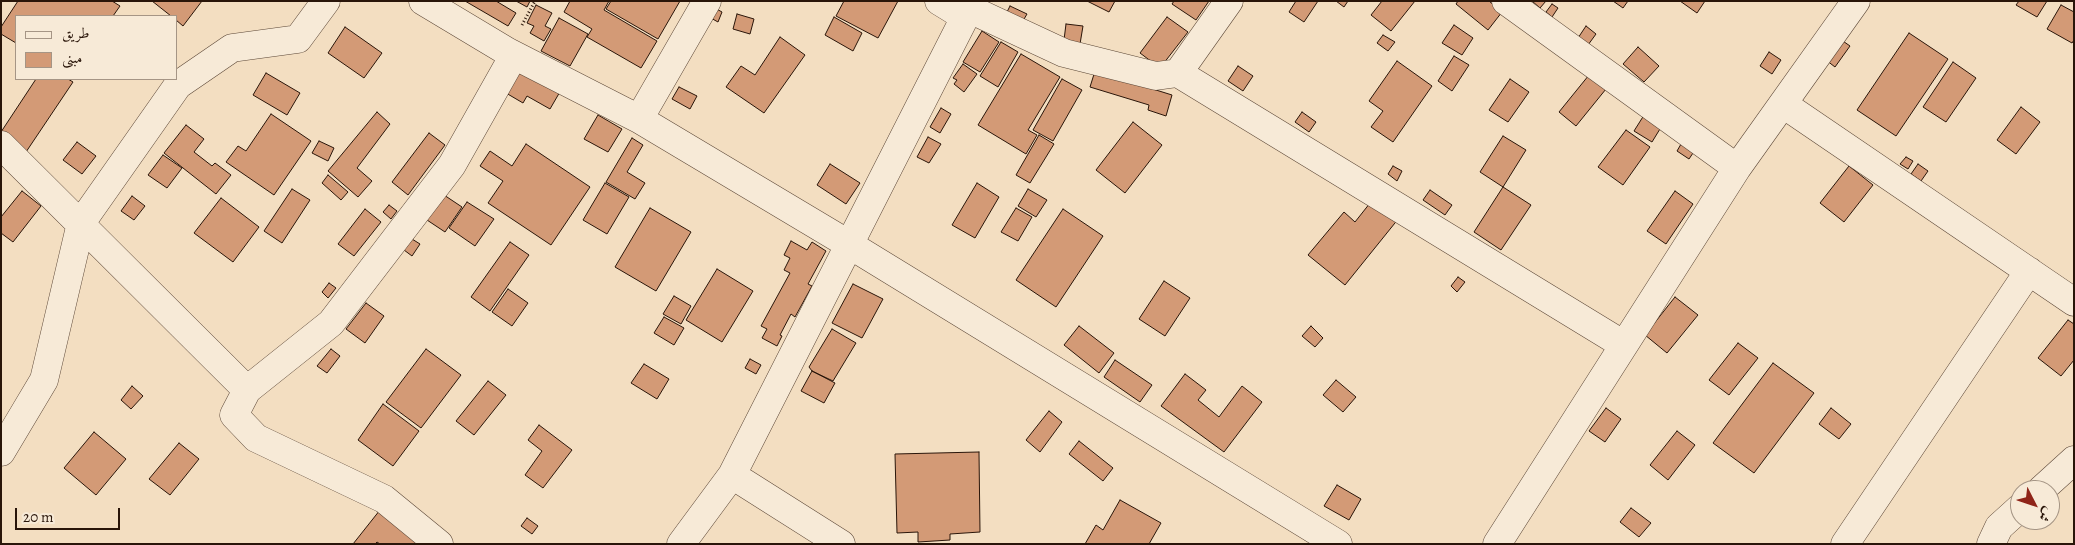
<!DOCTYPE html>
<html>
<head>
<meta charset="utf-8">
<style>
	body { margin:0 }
	#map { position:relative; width:2075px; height:545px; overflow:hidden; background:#f3dec1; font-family:Alegreya,Amiri,serif }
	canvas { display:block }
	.frame { position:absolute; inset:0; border:2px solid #291509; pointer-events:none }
	.legend { position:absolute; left:15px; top:15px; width:162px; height:65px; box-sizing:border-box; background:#f7ead7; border:1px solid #a59585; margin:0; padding:6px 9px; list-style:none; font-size:15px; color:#291509 }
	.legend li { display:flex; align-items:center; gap:10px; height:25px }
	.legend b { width:25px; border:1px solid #a59585 }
	.north { position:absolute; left:2010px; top:480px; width:50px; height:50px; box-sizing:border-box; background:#f7ead7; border:1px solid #a59585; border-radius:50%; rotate:131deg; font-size:14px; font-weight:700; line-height:20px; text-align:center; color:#291509 }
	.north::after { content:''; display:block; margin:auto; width:18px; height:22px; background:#8f2418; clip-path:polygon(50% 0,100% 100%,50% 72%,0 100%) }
	.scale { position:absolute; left:15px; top:508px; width:105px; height:22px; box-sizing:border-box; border:2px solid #291509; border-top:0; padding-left:6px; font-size:15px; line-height:18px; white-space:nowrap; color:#291509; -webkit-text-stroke:4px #f7ead7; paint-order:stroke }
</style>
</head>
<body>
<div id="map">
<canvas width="2075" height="545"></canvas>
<div class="frame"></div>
<ul class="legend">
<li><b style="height:6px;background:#f7ead7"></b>طريق</li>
<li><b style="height:14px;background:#d39a76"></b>مبنى</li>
</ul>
<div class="north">ش</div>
<div class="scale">20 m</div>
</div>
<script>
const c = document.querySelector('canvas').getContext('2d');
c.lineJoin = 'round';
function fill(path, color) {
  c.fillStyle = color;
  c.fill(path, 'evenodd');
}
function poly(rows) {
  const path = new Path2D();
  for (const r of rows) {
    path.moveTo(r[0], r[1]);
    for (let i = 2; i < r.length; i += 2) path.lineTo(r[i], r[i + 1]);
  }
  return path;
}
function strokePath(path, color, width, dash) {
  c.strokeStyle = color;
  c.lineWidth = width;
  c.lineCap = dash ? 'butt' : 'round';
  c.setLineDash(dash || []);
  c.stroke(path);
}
const building = poly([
	[18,1,112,1,120,6,113,16,16,16,16,43,1,34,1,27,18,1],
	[152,1,202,1,183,26,176,20,176,16,171,16,152,1],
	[465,1,496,1,516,13,508,26,465,1],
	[516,1,530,1,527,7,516,1],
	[570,1,609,1,604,10,657,41,641,68,587,37,592,29,564,12,570,1],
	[611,1,680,1,658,39,606,9,611,1],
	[844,1,898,1,878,38,836,16,844,1],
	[1087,1,1115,1,1109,12,1087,1],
	[1174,1,1209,1,1196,20,1172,4,1174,1],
	[1296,1,1318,1,1304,22,1289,12,1296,1],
	[1336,1,1348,1,1344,7,1336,1],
	[1382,1,1415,1,1391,31,1371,15,1382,1],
	[1458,1,1489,1,1502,12,1488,30,1456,4,1458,1],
	[1532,1,1546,1,1540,8,1532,1],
	[1613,1,1628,1,1623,8,1613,1],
	[1680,1,1705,1,1697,13,1680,1],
	[2019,1,2047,1,2037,17,2016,5,2019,1],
	[1552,4,1558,8,1552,17,1546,12,1552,4],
	[536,5,552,13,545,26,551,29,544,41,530,33,534,26,527,23,536,5],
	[2061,5,2074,12,2074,40,2072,43,2047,29,2061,5],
	[1010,6,1027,14,1020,26,1004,18,1010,6],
	[713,7,722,12,718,22,709,17,713,7],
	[737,14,754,19,750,34,733,29,737,14],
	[834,17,862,33,853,51,825,35,834,17],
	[1167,17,1188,32,1160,68,1140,53,1167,17],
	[559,18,588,34,570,66,541,51,559,18],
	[1066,24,1083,26,1079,50,1063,48,1066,24],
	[1454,25,1473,38,1462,55,1442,43,1454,25],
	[1586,26,1596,34,1588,45,1578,38,1586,26],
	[345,27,382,53,364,78,328,53,345,27],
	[982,31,999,42,980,72,963,62,982,31],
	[1909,33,1948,59,1896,136,1857,110,1909,33],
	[1383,35,1395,42,1388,51,1377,43,1383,35],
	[780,37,805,55,764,113,726,87,741,66,755,75,780,37],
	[1840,39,1850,46,1835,67,1826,60,1840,39],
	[1001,42,1018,52,998,87,980,76,1001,42],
	[1638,47,1659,66,1644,82,1623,64,1638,47],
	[1769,52,1781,60,1772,74,1760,66,1769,52],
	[1021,54,1060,77,1028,130,1037,135,1026,154,978,125,1021,54],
	[1454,56,1469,65,1452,91,1438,81,1454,56],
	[1397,61,1432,86,1393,142,1371,127,1383,111,1369,101,1397,61],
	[1953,62,1976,78,1946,122,1923,107,1953,62],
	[963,64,977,74,964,92,954,84,957,80,953,78,963,64],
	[1238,66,1253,76,1243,91,1228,81,1238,66],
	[521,67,561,90,550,109,527,96,523,103,506,93,521,67],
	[1095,71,1172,95,1166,116,1148,110,1149,105,1090,87,1095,71],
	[266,73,300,93,287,115,253,95,266,73],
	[1589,75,1606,89,1576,126,1559,112,1589,75],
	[36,79,68,79,73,82,26,152,1,136,1,132,36,79],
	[1062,79,1082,90,1053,141,1033,130,1062,79],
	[1510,79,1529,92,1508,122,1489,110,1510,79],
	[679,87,697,96,690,109,672,99,679,87],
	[2021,107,2040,122,2016,154,1997,140,2021,107],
	[941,108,951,114,940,133,930,127,941,108],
	[377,112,390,124,357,168,372,181,358,197,328,171,377,112],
	[1302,112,1316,122,1309,132,1295,122,1302,112],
	[1646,112,1663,124,1652,142,1634,131,1646,112],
	[271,114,311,141,274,195,226,162,238,146,246,151,271,114],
	[598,115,622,129,608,152,584,139,598,115],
	[1133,122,1162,145,1125,193,1096,170,1133,122],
	[186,125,204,139,194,152,212,166,215,163,231,175,216,194,164,153,186,125],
	[1626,130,1650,147,1623,185,1598,167,1626,130],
	[429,133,445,145,408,195,392,182,429,133],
	[1039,135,1054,144,1030,183,1016,175,1039,135],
	[1503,136,1526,150,1503,187,1480,172,1503,136],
	[928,137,941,144,929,163,917,157,928,137],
	[632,138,643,145,627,172,645,183,635,199,606,182,632,138],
	[1684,139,1697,147,1689,159,1677,151,1684,139],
	[319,141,334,148,328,161,312,153,319,141],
	[77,142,96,156,82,174,63,160,77,142],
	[526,144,590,187,551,245,488,203,503,181,480,166,490,151,512,166,526,144],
	[163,155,182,168,167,188,148,175,163,155],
	[1906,157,1913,161,1908,169,1900,164,1906,157],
	[830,164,860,183,846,204,817,185,830,164],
	[1918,164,1928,171,1921,181,1911,174,1918,164],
	[1393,166,1402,171,1397,181,1388,174,1393,166],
	[1849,166,1873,185,1844,222,1820,203,1849,166],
	[328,175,348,192,341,200,322,183,328,175],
	[605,183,629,197,607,234,583,220,605,183],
	[977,183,999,197,975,238,952,225,977,183],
	[1503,187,1531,205,1501,250,1474,232,1503,187],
	[292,189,310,200,282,243,264,231,292,189],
	[1028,189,1047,200,1036,217,1018,206,1028,189],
	[1430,190,1452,205,1445,215,1423,200,1430,190],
	[22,191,41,206,13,242,1,233,1,217,22,191],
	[1675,191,1693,204,1666,244,1647,231,1675,191],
	[444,195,462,207,445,232,427,220,444,195],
	[132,196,145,206,134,220,121,211,132,196],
	[221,198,259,227,233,262,194,233,221,198],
	[1374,198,1399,218,1345,285,1308,255,1344,212,1355,222,1374,198],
	[467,202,494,219,475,246,449,228,467,202],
	[389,205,397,211,391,219,383,212,389,205],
	[650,208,691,232,656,291,615,267,650,208],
	[1016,208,1032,217,1018,241,1001,232,1016,208],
	[365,209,381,222,354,256,338,244,365,209],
	[1063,209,1103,236,1056,307,1016,280,1063,209],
	[412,239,420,244,412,256,404,250,412,239],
	[791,241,807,250,812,242,826,251,808,284,812,286,795,317,791,314,780,335,782,336,777,346,762,338,767,329,761,326,790,273,784,270,790,258,784,255,791,241],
	[510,242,529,255,490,311,471,297,510,242],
	[717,269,753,291,722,342,686,320,717,269],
	[1458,277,1465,282,1457,292,1451,286,1458,277],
	[1164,281,1190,298,1165,336,1139,319,1164,281],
	[329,283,336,288,328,298,322,292,329,283],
	[853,284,883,299,862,338,832,323,853,284],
	[508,289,528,303,512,326,492,312,508,289],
	[674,296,691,306,681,324,663,314,674,296],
	[1675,297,1698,315,1667,353,1645,335,1675,297],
	[366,303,384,316,365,343,346,329,366,303],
	[664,317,684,328,674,345,654,333,664,317],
	[2068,320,2074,324,2074,360,2061,376,2038,358,2068,320],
	[1079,326,1114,353,1099,373,1064,345,1079,326],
	[1311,326,1323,338,1315,347,1302,336,1311,326],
	[832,329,856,343,833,381,812,371,809,367,832,329],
	[1738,343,1758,358,1729,395,1709,380,1738,343],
	[331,349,340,356,327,373,317,366,331,349],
	[426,349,461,375,421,428,386,402,426,349],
	[750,359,761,365,756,374,745,368,750,359],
	[1115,360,1152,385,1140,402,1104,377,1115,360],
	[1773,363,1814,393,1754,473,1713,443,1773,363],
	[644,364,669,379,657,399,631,383,644,364],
	[812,371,835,383,824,403,801,391,812,371],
	[1185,374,1206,390,1198,400,1219,417,1242,386,1262,402,1224,452,1161,406,1185,374],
	[1336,380,1356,397,1343,412,1323,395,1336,380],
	[488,381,506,395,474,435,456,421,488,381],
	[132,386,143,396,131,409,121,400,132,386],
	[383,404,419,431,393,466,358,440,383,404],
	[1606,408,1621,419,1605,442,1589,431,1606,408],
	[1831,408,1851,424,1839,439,1819,424,1831,408],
	[1049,411,1062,422,1040,452,1026,440,1049,411],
	[539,425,572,450,543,488,525,475,542,451,528,440,539,425],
	[1677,431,1695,445,1668,480,1650,465,1677,431],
	[94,432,126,459,96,495,64,468,94,432],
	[1079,441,1113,468,1103,481,1069,454,1079,441],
	[179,443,199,459,170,495,149,479,179,443],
	[979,452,980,532,950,534,950,540,918,542,918,532,897,533,895,454,979,452],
	[1337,485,1361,499,1349,520,1324,506,1337,485],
	[1120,500,1161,523,1149,544,1085,544,1096,525,1103,530,1120,500],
	[1631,508,1651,523,1639,537,1620,522,1631,508],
	[380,510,419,544,380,544,377,542,375,544,353,544,380,510],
	[527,518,538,526,532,534,521,526,527,518]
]);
fill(building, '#d39a76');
strokePath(building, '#291509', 1);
const street = poly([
	[423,1,508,52,639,119,850,245,1338,544],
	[939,1,965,17],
	[1506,1,1737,168],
	[1178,73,1229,1],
	[1783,104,2074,302],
	[639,119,707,1],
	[1,145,247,390],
	[1,452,44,380,81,223,178,85,232,48,298,39,326,1],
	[732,475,841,544],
	[2041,490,2074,460],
	[439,544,384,499,256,438,234,415,247,390,331,323,452,165,514,55],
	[681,544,732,475,965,17,969,11,974,11,1064,53,1156,76,1178,73,1624,345],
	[1497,544,1737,168,1856,1],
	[1845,544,2029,271],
	[1991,544,1999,527,2020,508]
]);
strokePath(street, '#5c4737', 29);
strokePath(poly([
	[522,25,535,1]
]), '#291509', 3, [1, 2.5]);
strokePath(street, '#f7ead7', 28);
</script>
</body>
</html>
